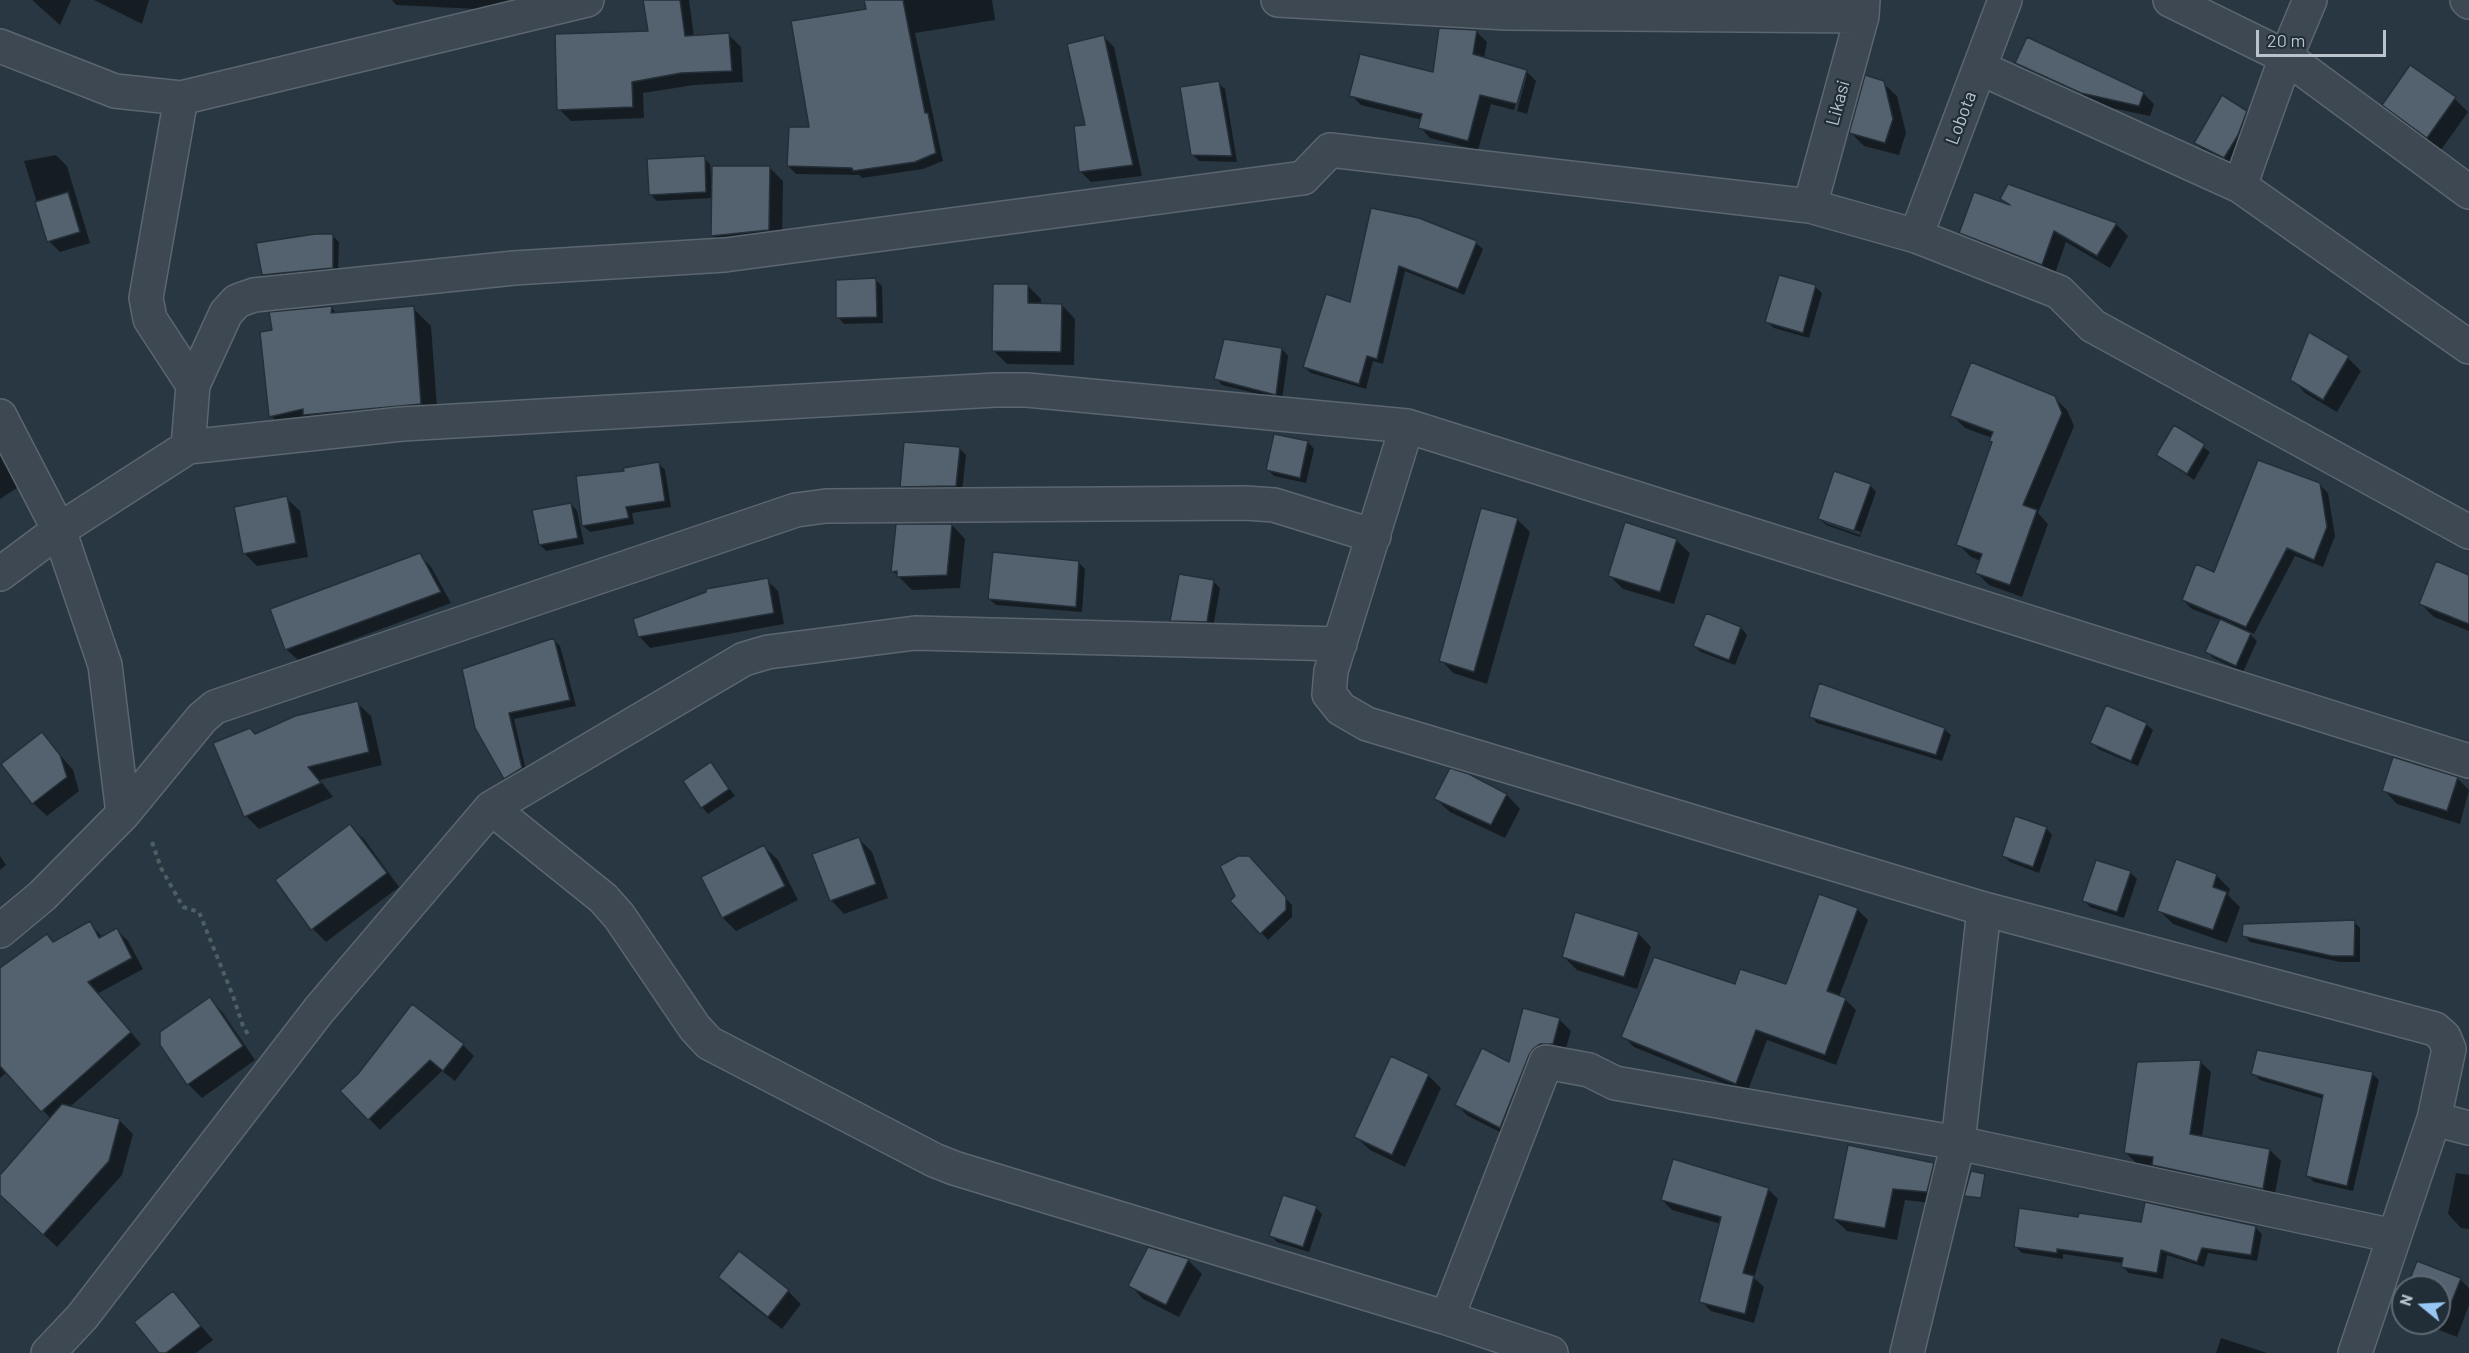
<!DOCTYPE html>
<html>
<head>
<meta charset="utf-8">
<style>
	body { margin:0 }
	#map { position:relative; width:2469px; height:1353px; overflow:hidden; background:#293742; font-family:Barlow,sans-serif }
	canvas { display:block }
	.north { position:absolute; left:2391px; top:1275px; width:60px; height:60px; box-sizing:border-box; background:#212d37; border:2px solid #5e6973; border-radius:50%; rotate:288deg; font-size:16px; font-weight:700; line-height:24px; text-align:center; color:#bac3cc }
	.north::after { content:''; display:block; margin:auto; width:21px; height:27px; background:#98c6f3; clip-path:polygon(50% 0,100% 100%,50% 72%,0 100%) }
	.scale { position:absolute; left:2256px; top:30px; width:130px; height:27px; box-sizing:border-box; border:3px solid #bac3cc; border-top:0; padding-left:8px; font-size:18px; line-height:21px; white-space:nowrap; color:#bac3cc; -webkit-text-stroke:4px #212d37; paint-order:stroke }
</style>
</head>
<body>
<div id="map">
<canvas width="2469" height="1353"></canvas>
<div class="north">N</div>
<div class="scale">20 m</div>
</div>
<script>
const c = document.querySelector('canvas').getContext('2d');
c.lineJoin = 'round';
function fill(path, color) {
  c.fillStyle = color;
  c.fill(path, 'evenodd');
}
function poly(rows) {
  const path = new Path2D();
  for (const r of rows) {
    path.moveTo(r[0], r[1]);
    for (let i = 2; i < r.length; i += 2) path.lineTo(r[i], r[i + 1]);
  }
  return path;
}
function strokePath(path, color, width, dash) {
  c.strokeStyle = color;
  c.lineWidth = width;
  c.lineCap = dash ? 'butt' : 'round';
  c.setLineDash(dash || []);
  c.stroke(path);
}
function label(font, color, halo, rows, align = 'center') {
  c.font = font + ' Barlow,sans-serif';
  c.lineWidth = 4.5;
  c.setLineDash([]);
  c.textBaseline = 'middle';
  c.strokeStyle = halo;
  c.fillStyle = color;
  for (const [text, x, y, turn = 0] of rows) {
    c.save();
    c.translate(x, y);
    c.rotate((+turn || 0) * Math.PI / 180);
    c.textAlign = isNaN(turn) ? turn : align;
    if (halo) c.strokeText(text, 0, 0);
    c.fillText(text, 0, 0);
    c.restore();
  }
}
fill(poly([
	[32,0,71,0,60,25],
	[94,0,149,0,142,24],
	[392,0,517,0,516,11,396,5],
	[644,0,689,0,694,37,729,35,741,47,743,82,694,85,643,93,644,118,571,121,559,109,650,33],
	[865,0,992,0,995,20,915,33,943,161,923,169,862,178,859,175,796,174,788,166,811,129,867,10],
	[1477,32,1487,42,1484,58,1526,71,1536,81,1527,114,1517,111,1527,75,1524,75,1514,110,1491,104,1478,150,1430,138,1420,127,1422,120,1361,105,1351,95,1434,74],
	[1104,37,1114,47,1142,176,1091,182,1081,172],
	[2017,63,2143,93,2154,104,2150,116,2093,104,2028,74],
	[1218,83,1225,89,1237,162,1199,161,1192,154],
	[1883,83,1897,96,1906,133,1899,155,1864,146,1851,133],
	[2455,99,2468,112,2441,150,2398,118,2384,105],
	[2246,112,2253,118,2231,164,2202,149,2196,143],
	[56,155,67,166,90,243,60,252,49,241,24,161],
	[704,158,710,164,711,177,770,168,783,181,782,243,726,249,713,236,713,198,657,201,651,195],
	[2002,199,2116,224,2128,236,2110,268,2066,242,2054,276,1974,245,1961,232,2010,206],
	[1372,210,1476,243,1483,249,1464,295,1405,271,1383,364,1373,361,1366,389,1311,373,1304,367,1351,304],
	[333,236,339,242,338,274,270,281,264,275],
	[876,280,882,286,883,323,844,324,838,317],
	[1028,286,1041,299,1041,305,1062,305,1075,319,1074,365,1007,364,993,350],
	[1815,287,1822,293,1809,338,1774,328,1767,322],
	[331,307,337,314,413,308,431,326,438,422,289,434,271,416,274,332],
	[1282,349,1288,356,1282,400,1222,385,1216,378],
	[2348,358,2361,371,2337,412,2305,393,2292,379],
	[2054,397,2067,410,2074,426,2038,513,2048,524,2022,597,1989,585,1977,573,1981,561,1971,557,1958,544,1994,443,1992,438,1965,428,1952,415],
	[2175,427,2210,452,2194,480,2158,455],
	[1308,442,1314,449,1306,483,1274,476,1268,470],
	[0,448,20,486,0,499],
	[960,449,966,455,962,492,908,493,901,486],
	[659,464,665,470,671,507,632,513,634,524,590,532,583,526,625,472],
	[2319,484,2328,493,2335,536,2323,567,2295,556,2254,634,2248,632,2257,641,2243,672,2213,658,2207,652,2221,620,2192,609,2183,600],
	[1870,485,1876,492,1860,537,1826,525,1819,518],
	[1825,520,1861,532,1860,535,1825,523],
	[286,498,300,511,308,557,257,566,244,553],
	[571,504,577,511,584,544,546,551,540,545],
	[1517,519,1530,532,1487,684,1453,673,1441,660],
	[952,525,965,539,960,588,912,590,893,571,897,526],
	[1676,540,1690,553,1674,604,1623,589,1610,576],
	[420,555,431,567,451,603,298,660,286,649],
	[1078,562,1085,569,1082,612,996,605,989,599],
	[2469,576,2469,631,2434,617,2420,603],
	[767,580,778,591,784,624,650,648,639,636],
	[1213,581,1220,588,1213,628,1178,627,1172,620],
	[1707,615,1741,628,1747,635,1735,665,1701,652,1694,646],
	[554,640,560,646,576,706,514,719,527,775,512,784,505,778,476,727],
	[357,703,371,716,382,765,320,780,333,797,259,829,246,816,255,735],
	[1810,716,1944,729,1951,735,1942,761,1817,723],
	[2146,724,2153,730,2138,766,2098,749,2092,742],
	[42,734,73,770,79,791,47,816,33,803,3,764],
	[711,764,735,796,708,814,702,807],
	[1468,776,1507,795,1520,809,1505,838,1450,812,1436,799],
	[2457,778,2469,790,2460,824,2397,804,2384,790],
	[350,826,364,839,399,887,326,942,313,929],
	[2046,828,2052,835,2039,873,2010,862,2003,855],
	[858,838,872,852,888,898,844,914,831,900],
	[764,847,778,860,798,900,736,931,723,918],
	[0,856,6,865,0,870],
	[1255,865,1292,905,1292,917,1268,940,1232,901,1237,897],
	[2130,872,2137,879,2124,918,2090,907,2084,900],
	[2216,875,2230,889,2228,895,2240,907,2227,943,2173,924,2159,910],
	[1857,909,1868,920,1839,997,1845,999,1856,1010,1836,1065,1767,1040,1747,1093,1634,1047,1623,1036,1736,986,1787,986],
	[2354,922,2360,928,2360,962,2340,962,2250,942,2244,935],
	[90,923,103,938,117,930,128,941,143,969,97,994,141,1044,70,1107,119,1120,133,1134,122,1175,57,1247,0,1194,0,1177,51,1119,7,1072,0,1078,0,970,47,936,54,943],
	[1638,933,1651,947,1637,989,1577,970,1564,957],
	[210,999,223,1013,255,1060,202,1098,188,1084,161,1045],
	[1524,1009,1560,1020,1571,1031,1564,1055,1512,1138,1468,1116,1457,1105,1510,1064],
	[463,1045,474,1056,455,1081,442,1071,380,1130,342,1091],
	[2200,1061,2211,1072,2202,1137,2270,1150,2281,1161,2274,1199,2164,1176,2154,1166,2136,1163,2125,1152],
	[2253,1073,2372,1074,2379,1080,2353,1191,2314,1182,2308,1176,2324,1099,2260,1080],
	[1428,1075,1441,1088,1405,1167,1370,1150,1356,1137],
	[1933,1164,1946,1177,1939,1204,1905,1200,1897,1240,1847,1231,1834,1219],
	[2456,1173,2469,1175,2469,1229,2461,1228,2448,1214],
	[1768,1189,1778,1199,1754,1278,1764,1287,1754,1323,1711,1311,1701,1301,1721,1224,1672,1210,1662,1200],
	[1316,1208,1322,1214,1309,1252,1277,1242,1271,1235],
	[2080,1219,2143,1224,2255,1227,2262,1234,2257,1261,2208,1253,2204,1267,2167,1255,2163,1279,2129,1273,2123,1267,2123,1263,2063,1254,2063,1259,2022,1253,2016,1247],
	[1149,1248,1189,1261,1202,1274,1179,1317,1143,1299,1130,1285],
	[720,1277,788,1291,801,1304,782,1329,733,1291],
	[2460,1279,2469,1288,2469,1305,2457,1337,2422,1323,2439,1323,2439,1287,2408,1287],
	[173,1293,213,1340,196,1353,161,1353],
	[2221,1338,2267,1353,2216,1353]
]), '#0007');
const building = poly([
	[643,0,680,0,685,36,729,33,732,71,681,73,632,82,633,107,557,110,555,34,648,31,643,0],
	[864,0,903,0,925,113,928,113,936,153,915,162,853,171,852,168,787,166,789,127,809,127,791,21,866,9,864,0],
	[1439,28,1477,30,1473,54,1527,70,1517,104,1480,95,1468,141,1418,128,1422,114,1349,96,1360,54,1433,72,1439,28],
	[1104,35,1133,165,1079,172,1074,126,1085,125,1067,44,1104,35],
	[2027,37,2144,92,2139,106,2081,93,2015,63,2027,37],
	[2410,65,2456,97,2427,138,2382,105,2410,65],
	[1865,75,1884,81,1893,119,1885,143,1849,133,1865,75],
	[1219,81,1232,156,1191,155,1180,87,1219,81],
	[2222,95,2247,111,2238,135,2224,158,2194,143,2222,95],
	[705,156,706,192,649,195,647,159,705,156],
	[712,166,770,166,769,230,711,236,712,166],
	[2008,184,2117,223,2097,256,2054,231,2042,265,1959,233,1974,192,2010,205,2000,199,2008,184],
	[68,192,80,232,47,242,35,202,68,192],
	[1371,208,1419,218,1477,241,1458,289,1399,266,1377,359,1367,356,1359,384,1303,367,1326,294,1350,302,1371,208],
	[315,234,333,234,333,268,262,275,256,243,315,234],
	[1779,275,1816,285,1803,333,1765,322,1779,275],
	[876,278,877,317,836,318,836,280,876,278],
	[993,284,1028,284,1028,303,1062,304,1061,352,992,351,993,284],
	[332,306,331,313,414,306,421,404,303,415,303,409,269,417,260,332,272,330,269,312,332,306],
	[2309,332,2349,356,2323,400,2290,380,2309,332],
	[1224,339,1282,348,1276,395,1214,379,1224,339],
	[1971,362,2055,396,2062,413,2023,505,2037,510,2010,585,1975,573,1982,554,1956,545,1992,442,1989,441,1993,432,1950,416,1971,362],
	[2174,425,2205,444,2187,474,2156,455,2174,425],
	[1274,434,1308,441,1300,478,1266,470,1274,434],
	[904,442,960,447,956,486,900,487,904,442],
	[2258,460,2320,483,2327,527,2314,560,2287,548,2246,627,2182,600,2196,564,2214,572,2258,460],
	[659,462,665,501,626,507,629,518,582,526,576,476,624,471,623,468,659,462],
	[1834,471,1871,484,1854,531,1818,519,1834,471],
	[287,496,296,543,243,554,234,507,287,496],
	[571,503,578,538,539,545,532,510,571,503],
	[1481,508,1518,518,1474,672,1439,661,1481,508],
	[1625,522,1677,539,1660,592,1608,576,1625,522],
	[896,524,952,524,947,575,897,577,897,571,891,572,896,524],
	[993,552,1079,561,1076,607,988,599,993,552],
	[420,553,441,592,285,650,270,609,420,553],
	[2436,561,2469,575,2469,624,2419,604,2436,561],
	[1179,574,1214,580,1207,622,1170,621,1179,574],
	[768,578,774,613,638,637,633,619,706,592,706,589,768,578],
	[1706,613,1741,627,1729,660,1693,646,1706,613],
	[2220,619,2251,633,2236,666,2205,652,2220,619],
	[554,638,570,700,509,713,522,768,504,779,475,728,462,669,554,638],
	[1819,683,1945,728,1936,755,1809,717,1819,683],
	[358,701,369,752,308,767,321,783,244,817,213,743,250,728,255,734,295,716,358,701],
	[2106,705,2147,723,2131,761,2090,743,2106,705],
	[42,732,60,755,67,777,32,804,1,764,42,732],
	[2393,757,2458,777,2447,811,2382,791,2393,757],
	[711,762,729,789,701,808,683,781,711,762],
	[1450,768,1469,774,1507,794,1491,825,1434,799,1450,768],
	[2015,816,2047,827,2033,867,2002,856,2015,816],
	[350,824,387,873,311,930,275,880,350,824],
	[859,837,876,884,830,901,812,854,859,837],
	[764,845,785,886,722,918,701,877,764,845],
	[1238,856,1249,856,1286,897,1286,910,1260,934,1230,901,1235,896,1220,866,1238,856],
	[2176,859,2217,874,2213,887,2227,892,2213,930,2157,911,2176,859],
	[2096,860,2131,871,2117,912,2082,901,2096,860],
	[1819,894,1858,908,1827,991,1846,998,1825,1055,1756,1030,1736,1084,1621,1037,1654,957,1735,984,1740,969,1786,984,1819,894],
	[1575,912,1639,932,1624,977,1562,957,1575,912],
	[2355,920,2354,956,2332,956,2242,936,2243,924,2355,920],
	[90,921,99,938,117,928,132,958,88,982,131,1032,41,1112,0,1066,0,968,47,934,53,942,90,921],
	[210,997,243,1046,187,1085,160,1045,160,1032,210,997],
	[412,1004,464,1044,443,1071,430,1060,368,1120,340,1091,358,1074,412,1004],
	[1523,1008,1560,1018,1553,1044,1540,1044,1533,1049,1529,1055,1500,1128,1455,1105,1482,1048,1509,1062,1523,1008],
	[2257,1050,2373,1072,2347,1186,2306,1176,2323,1095,2251,1074,2257,1050],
	[1391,1056,1429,1074,1392,1155,1354,1137,1391,1056],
	[2201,1060,2190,1134,2270,1149,2263,1189,2152,1165,2153,1157,2124,1153,2137,1062,2201,1060],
	[62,1104,120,1119,109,1161,43,1235,0,1195,0,1175,62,1104],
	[1848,1145,1934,1163,1927,1192,1893,1189,1885,1228,1833,1219,1848,1145],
	[1673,1159,1769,1188,1743,1273,1754,1276,1745,1314,1699,1302,1721,1217,1661,1200,1673,1159],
	[1971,1171,1985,1174,1981,1198,1964,1196,1971,1171],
	[1283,1195,1317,1206,1303,1247,1269,1236,1283,1195],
	[2145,1202,2256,1226,2251,1255,2202,1248,2197,1262,2161,1250,2157,1273,2121,1267,2123,1258,2057,1249,2057,1253,2014,1247,2019,1208,2078,1217,2079,1213,2141,1222,2145,1202],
	[1148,1247,1189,1259,1166,1305,1128,1286,1148,1247],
	[739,1251,789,1290,768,1317,718,1277,739,1251],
	[2417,1261,2461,1278,2443,1324,2439,1322,2439,1287,2407,1287,2417,1261],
	[173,1291,201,1326,166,1353,159,1353,134,1322,173,1291]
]);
fill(building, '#54626f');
strokePath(building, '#242f39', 1.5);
const minor = poly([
	[1278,0,1507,13,1862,16],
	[2170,0,2286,57,2469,192],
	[2467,0,2469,2],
	[0,46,115,91,181,98,587,0],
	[1980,68,2240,186,2469,347],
	[181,98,146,298,150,319,193,385],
	[2240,186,2286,57,2310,0],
	[1810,206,1862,16,1863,0],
	[1916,236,2005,0],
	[0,416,59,530,105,665,123,814],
	[1407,426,1331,671,1329,694,1341,709,1367,724,1984,909,2435,1029,2444,1037,2449,1049,2434,1119,2355,1353],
	[188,447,193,385,226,313,237,301,254,295,514,268,725,255,1303,178,1330,150,1810,206,1916,236,2059,292,2093,326,2469,532],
	[0,574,59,530,188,447,402,424,995,390,1027,390,1407,426,2469,761],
	[491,808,603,898,619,916,695,1028,709,1043,934,1160,954,1168,1447,1318,1551,1353],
	[0,931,42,896,123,814,202,718,215,707,796,510,826,506,1245,503,1274,505,1374,536],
	[2434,1119,2469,1128],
	[1447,1318,1546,1062,1589,1070,1615,1083,1958,1143,2394,1236],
	[48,1353,82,1317,319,1010,491,808,744,659,768,652,915,633,1340,644],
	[1907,1353,1958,1143,1984,909]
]);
strokePath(minor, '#5b666f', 36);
strokePath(poly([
	[152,842,161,868,183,907,199,912,233,996,243,1026,249,1036]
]), '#4b6161', 4, [4.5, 4.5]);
strokePath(minor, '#3d4852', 33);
label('18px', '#bac3cc', '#212d37', [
	["Likasi",1838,103,-75],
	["Lobota",1961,118,-69]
]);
</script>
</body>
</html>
